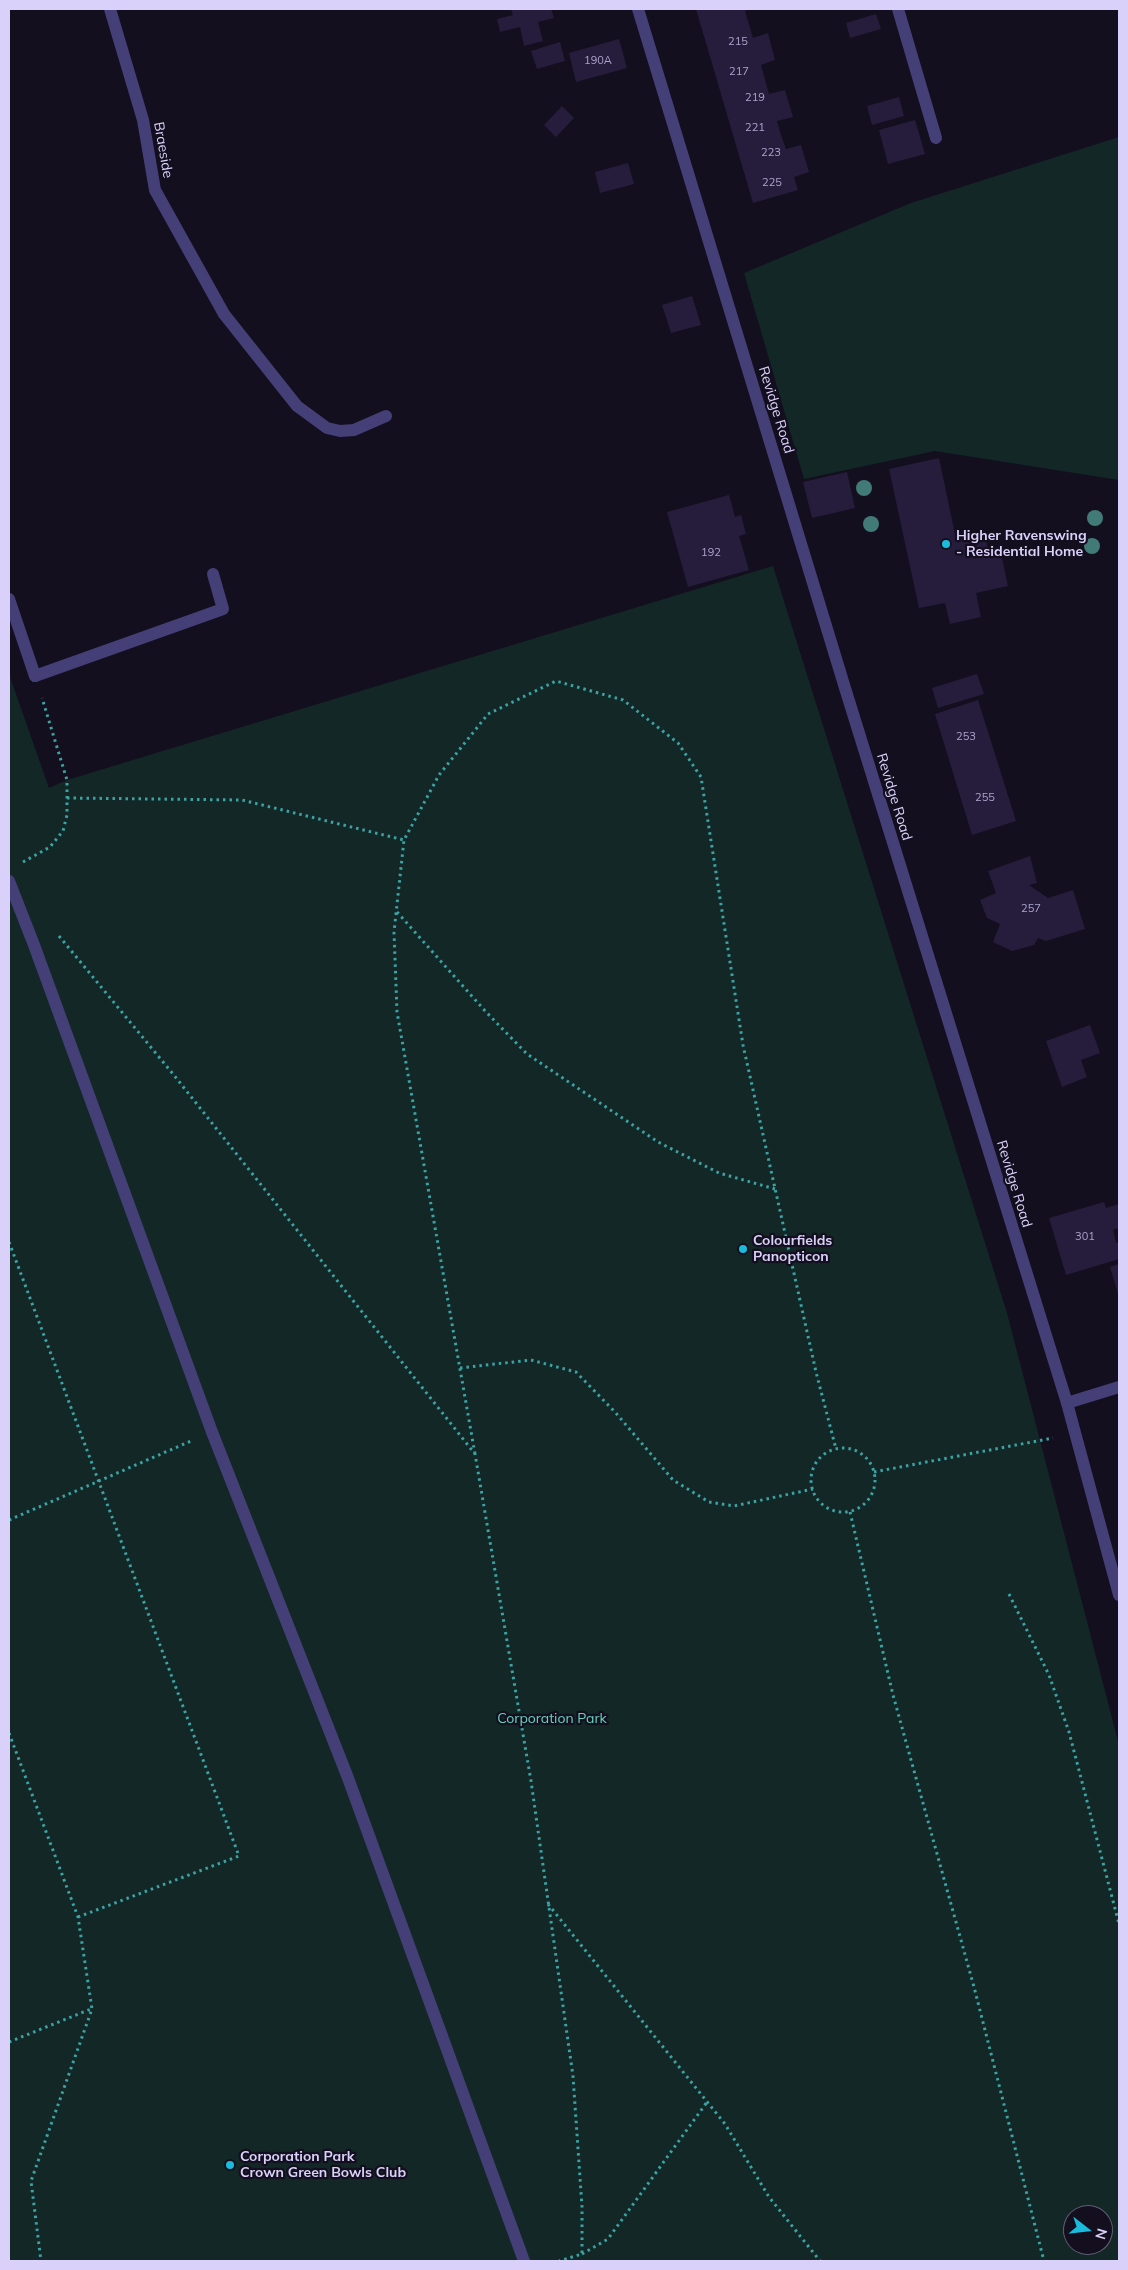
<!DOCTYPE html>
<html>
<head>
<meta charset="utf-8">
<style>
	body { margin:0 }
	#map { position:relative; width:1128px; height:2270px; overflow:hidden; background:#130f1e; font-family:Mulish,sans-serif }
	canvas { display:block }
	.frame { position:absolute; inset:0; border:10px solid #d9d1fa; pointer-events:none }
	.north { position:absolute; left:1063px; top:2205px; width:50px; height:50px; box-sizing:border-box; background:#130f1e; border:1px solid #625d76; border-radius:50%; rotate:106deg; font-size:14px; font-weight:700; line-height:20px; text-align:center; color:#d9d1fa }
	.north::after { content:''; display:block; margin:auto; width:18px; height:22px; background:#1abcdd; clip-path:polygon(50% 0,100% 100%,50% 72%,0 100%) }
</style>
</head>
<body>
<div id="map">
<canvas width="1128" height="2270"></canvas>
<div class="frame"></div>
<div class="north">N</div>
</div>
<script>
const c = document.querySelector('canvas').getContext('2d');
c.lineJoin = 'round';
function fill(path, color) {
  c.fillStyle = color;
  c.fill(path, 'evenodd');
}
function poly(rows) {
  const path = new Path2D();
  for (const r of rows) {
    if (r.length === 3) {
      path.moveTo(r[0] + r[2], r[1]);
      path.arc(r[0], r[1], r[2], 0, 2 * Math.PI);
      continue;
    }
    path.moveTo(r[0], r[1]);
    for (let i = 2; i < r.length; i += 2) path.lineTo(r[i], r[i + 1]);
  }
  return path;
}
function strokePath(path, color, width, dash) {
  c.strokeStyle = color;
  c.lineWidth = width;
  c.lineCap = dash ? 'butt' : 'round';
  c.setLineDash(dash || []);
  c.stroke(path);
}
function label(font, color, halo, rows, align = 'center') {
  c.font = font + ' Mulish,sans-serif';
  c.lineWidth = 4.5;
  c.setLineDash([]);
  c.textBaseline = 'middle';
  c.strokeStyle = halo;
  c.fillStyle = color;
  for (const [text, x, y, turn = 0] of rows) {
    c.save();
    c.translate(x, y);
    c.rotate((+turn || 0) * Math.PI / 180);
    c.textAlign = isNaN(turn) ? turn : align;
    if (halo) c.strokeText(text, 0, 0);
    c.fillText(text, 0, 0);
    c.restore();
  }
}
fill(poly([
	[1119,137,1119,480,935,451,804,479,744,273,911,203],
	[773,566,1007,1313,1119,1745,1119,2261,9,2261,9,674,49,788,67,780],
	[1073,2215,1103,2215,1103,2245,1073,2245]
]), '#132727');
fill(poly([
	[511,9,551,9,554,18,538,22,543,41,524,46,520,27,500,32,497,19,513,15],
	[696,9,749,9,745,11,753,38,768,33,775,60,761,65,769,94,785,90,793,117,777,121,781,135,786,149,801,145,809,172,794,177,798,190,753,203],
	[876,14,881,29,850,38,846,23],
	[619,39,627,68,576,82,569,53],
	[560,42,565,61,537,69,531,51],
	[899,97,904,116,872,125,867,106],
	[562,106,574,118,556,137,544,125],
	[915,120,925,154,888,164,879,130],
	[628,163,634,184,600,193,595,172],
	[692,296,701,325,671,333,662,305],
	[939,458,956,539,985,533,989,556,1001,553,1008,586,976,593,981,617,950,624,945,603,919,608,889,469],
	[847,472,855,508,812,518,803,482],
	[729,495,735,517,741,515,746,534,739,536,749,570,688,587,667,512],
	[977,674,984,694,938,708,932,688],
	[978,700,1016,821,972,835,935,714],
	[1030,856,1037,883,1029,885,1048,898,1073,890,1085,929,1046,941,1038,938,1034,945,1012,951,993,942,1000,924,987,918,980,900,996,893,988,871],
	[1090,1025,1100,1053,1081,1060,1087,1077,1062,1087,1046,1041],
	[1104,1202,1106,1208,1119,1204,1119,1228,1113,1230,1116,1243,1119,1242,1119,1259,1066,1275,1049,1218],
	[1119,1264,1119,1297,1110,1267]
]), '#261d3d');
strokePath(poly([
	[67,798,242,800,404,840],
	[23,862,50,847,63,831,67,815,67,780,42,698],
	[397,912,486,1012,527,1054,658,1142,719,1173,775,1189],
	[59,936,173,1074,475,1454,531,1781,573,2076,582,2207,582,2254,559,2261],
	[9,1242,239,1856,78,1917],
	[460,1368,531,1360,576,1372,615,1412,673,1480,709,1502,734,1506,813,1489],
	[843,1480,32],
	[475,1454,397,1012,394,932,404,840,439,775,488,714,556,681,623,700,678,743,701,777,743,1045,816,1372,836,1449],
	[874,1472,1053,1438],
	[850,1512,893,1695,974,1987,1044,2261],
	[9,1520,191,1441],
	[1009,1594,1049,1675,1069,1732,1119,1924],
	[9,1733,78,1917,92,2009,31,2181,41,2261],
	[548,1904,725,2124,769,2197,820,2261],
	[9,2042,91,2009],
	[582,2254,608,2239,707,2102]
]), '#3ba3a4', 3, [2.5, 4]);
strokePath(poly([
	[898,9,936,138],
	[35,676,223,609,213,574],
	[1067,1403,1119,1387]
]), '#453f78', 12);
strokePath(poly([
	[9,881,34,945,212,1432,348,1778,524,2261]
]), '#453f78', 12);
strokePath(poly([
	[110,9,143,120,155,190,224,314,297,406,327,428,340,431,354,430,386,416],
	[638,9,845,688,1067,1403,1119,1595],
	[9,599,35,676]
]), '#453f78', 12);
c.fillStyle = '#417a76';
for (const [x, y] of [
	[864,488],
	[1095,518],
	[871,524],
	[1092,546]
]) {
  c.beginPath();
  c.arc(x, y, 8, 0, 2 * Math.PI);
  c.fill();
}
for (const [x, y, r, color] of [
	[946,544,5,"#1abcdd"],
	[743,1249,5,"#1abcdd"],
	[230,2165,5,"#1abcdd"]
]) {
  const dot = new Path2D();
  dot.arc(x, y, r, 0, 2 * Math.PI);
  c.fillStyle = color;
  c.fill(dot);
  strokePath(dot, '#130f1e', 2);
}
label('11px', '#aca4cb', null, [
	["215",738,42],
	["190A",598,61],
	["217",739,72],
	["219",755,98],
	["221",755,128],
	["223",771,153],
	["225",772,183],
	["192",711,553],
	["253",966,737],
	["255",985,798],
	["257",1031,909],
	["301",1085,1237]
]);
label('14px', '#d9d1fa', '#130f1e', [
	["Braeside",163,150,80],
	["Revidge Road",776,410,73],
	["Revidge Road",894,797,73],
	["Revidge Road",1014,1184,73]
]);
label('bold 14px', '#d9d1fa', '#130f1e', [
	["Higher Ravenswing",956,536],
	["- Residential Home",956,552],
	["Colourfields",753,1241],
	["Panopticon",753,1257],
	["Corporation Park",240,2157],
	["Crown Green Bowls Club",240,2173]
], 'left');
label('14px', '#66d1be', '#130f1e', [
	["Corporation Park",552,1719]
]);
</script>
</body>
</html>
